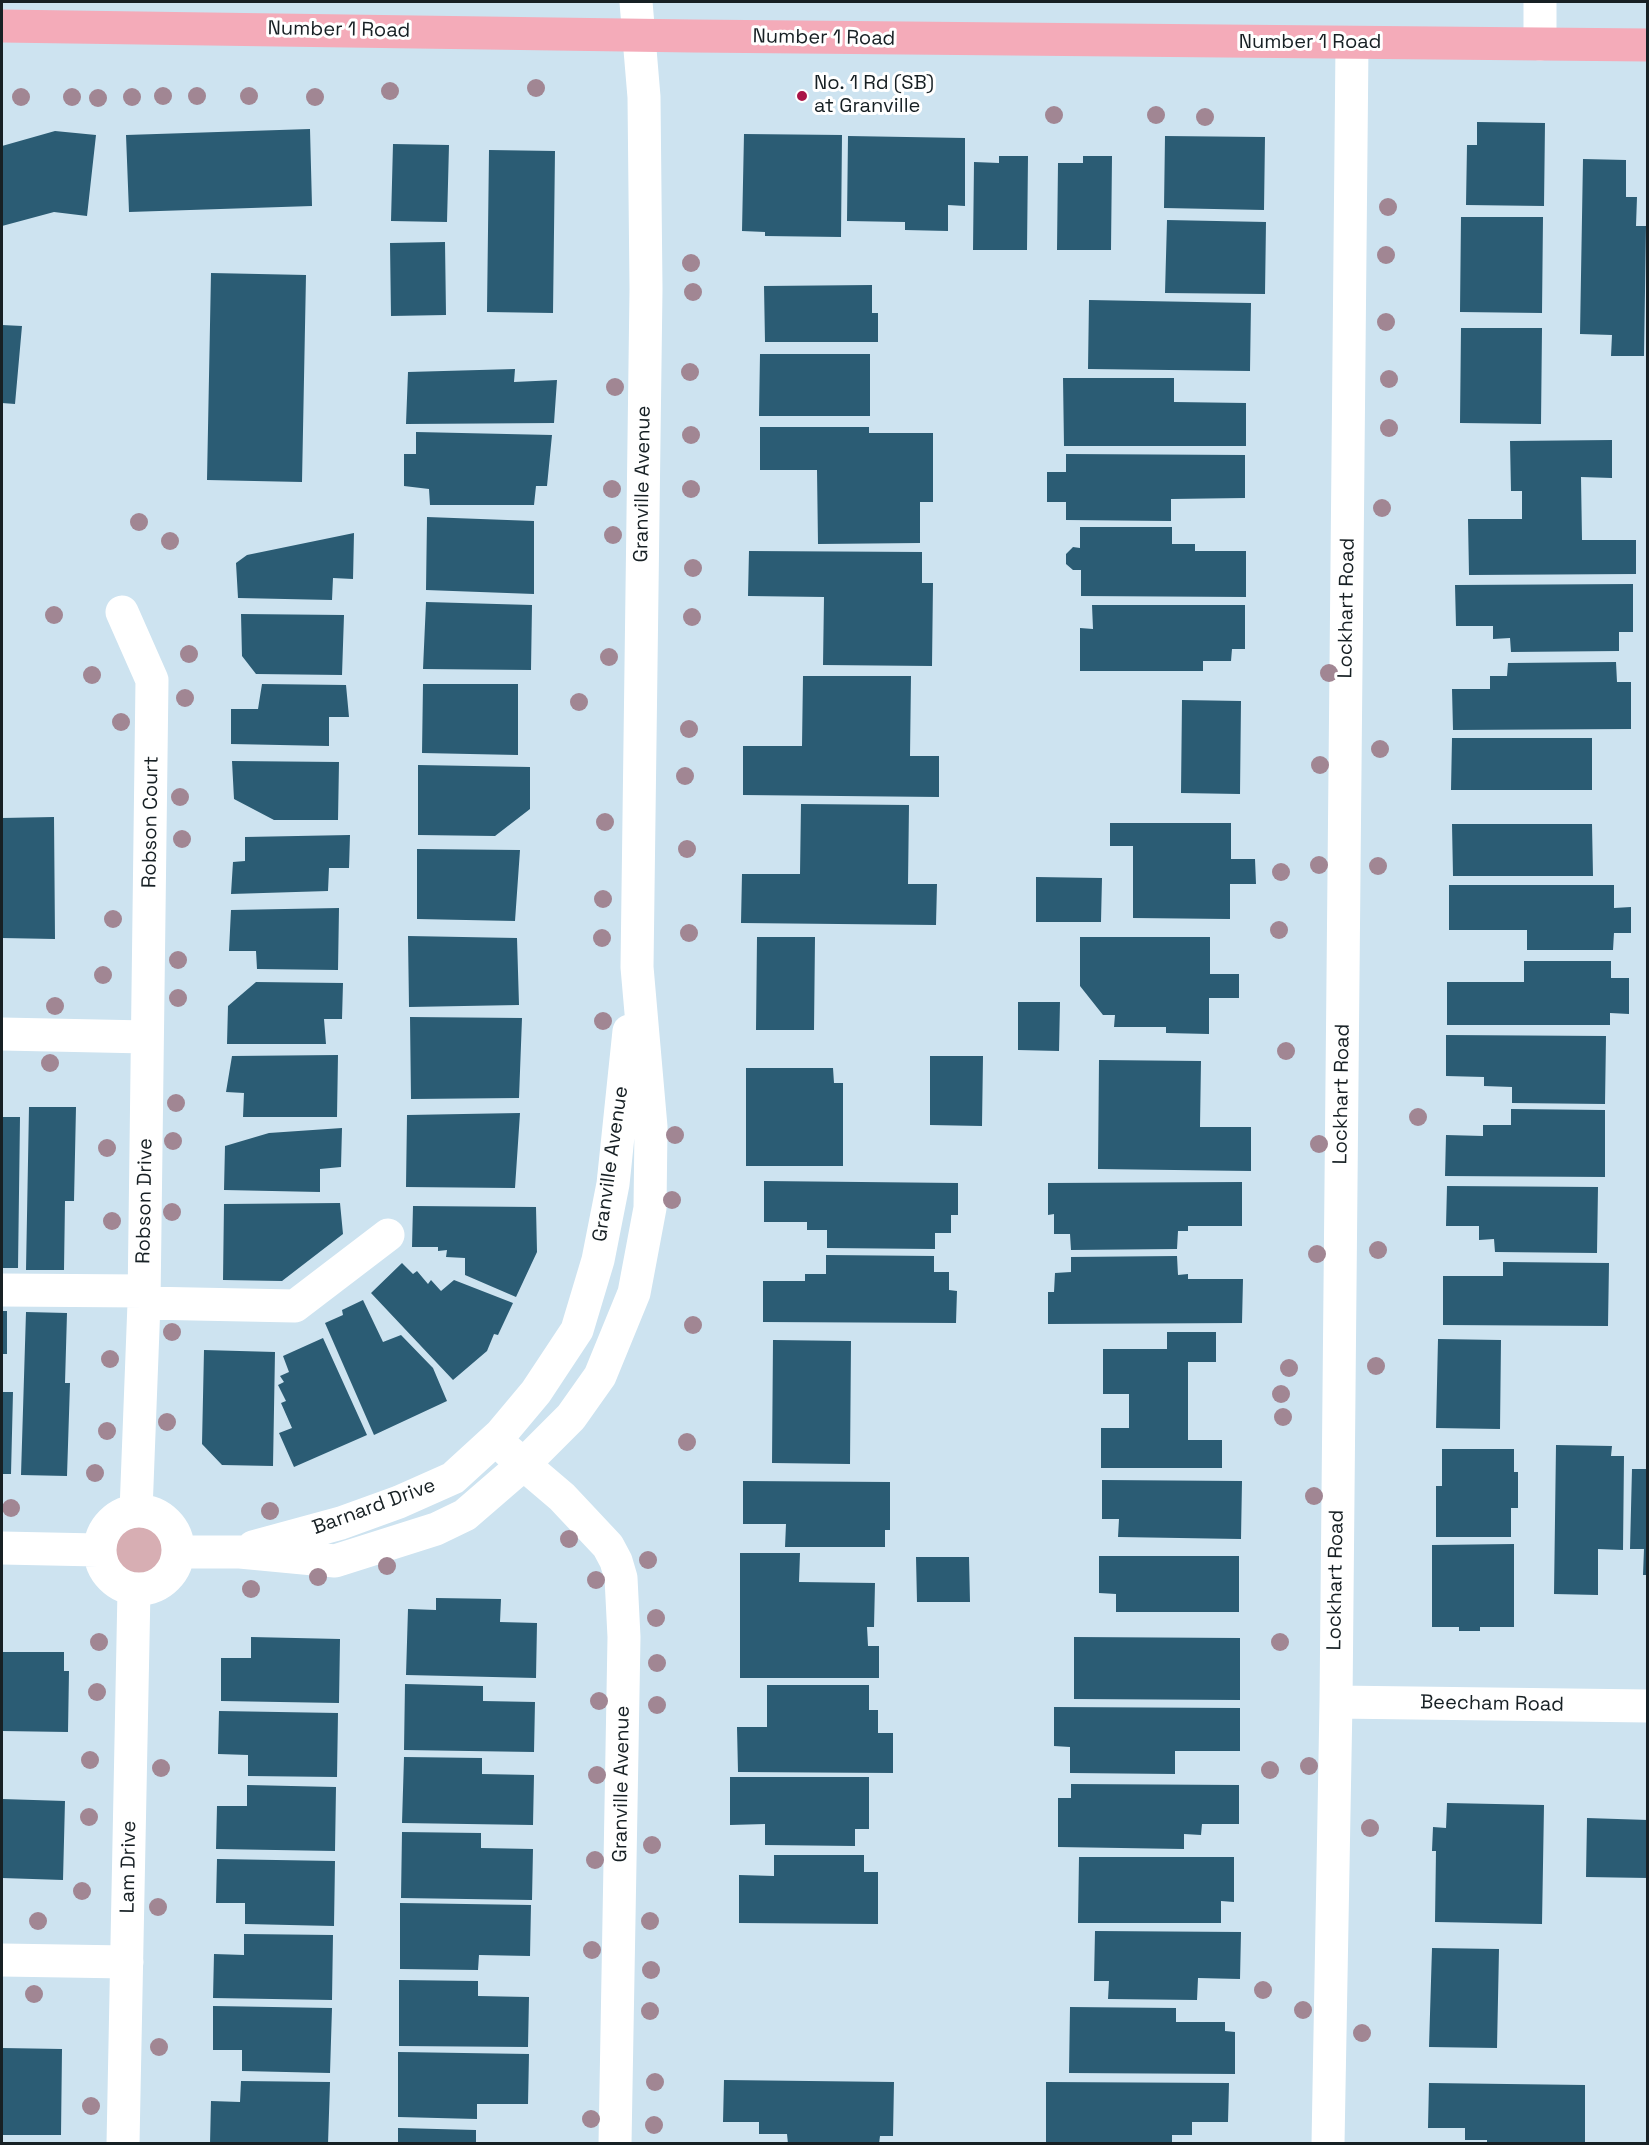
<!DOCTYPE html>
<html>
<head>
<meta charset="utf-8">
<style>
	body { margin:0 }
	#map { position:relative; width:1649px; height:2145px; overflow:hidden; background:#cde3f0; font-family:"Space Grotesk",sans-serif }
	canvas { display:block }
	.frame { position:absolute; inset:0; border:3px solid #172024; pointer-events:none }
</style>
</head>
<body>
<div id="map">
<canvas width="1649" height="2145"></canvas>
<div class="frame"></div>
</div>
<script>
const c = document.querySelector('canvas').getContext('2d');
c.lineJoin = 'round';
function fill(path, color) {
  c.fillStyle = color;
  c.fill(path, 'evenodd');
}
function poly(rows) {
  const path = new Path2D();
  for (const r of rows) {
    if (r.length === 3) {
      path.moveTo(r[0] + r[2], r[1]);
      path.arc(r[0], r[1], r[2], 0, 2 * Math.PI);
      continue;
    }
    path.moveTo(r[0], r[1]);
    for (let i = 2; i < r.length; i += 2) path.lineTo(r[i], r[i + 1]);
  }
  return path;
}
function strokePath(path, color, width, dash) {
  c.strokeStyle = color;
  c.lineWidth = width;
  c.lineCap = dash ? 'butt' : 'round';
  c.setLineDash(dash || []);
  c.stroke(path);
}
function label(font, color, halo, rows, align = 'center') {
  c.font = font + ' "Space Grotesk",sans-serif';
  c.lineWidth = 6;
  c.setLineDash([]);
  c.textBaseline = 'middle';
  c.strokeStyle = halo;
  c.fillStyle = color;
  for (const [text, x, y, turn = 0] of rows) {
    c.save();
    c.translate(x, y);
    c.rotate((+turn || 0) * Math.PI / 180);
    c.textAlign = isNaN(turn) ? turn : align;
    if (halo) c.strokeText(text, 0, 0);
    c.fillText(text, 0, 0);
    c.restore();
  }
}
fill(poly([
	[138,1550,31]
]), '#d7aeb3');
fill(poly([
	[1477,122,1545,123,1544,206,1466,205,1467,145,1477,145],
	[310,129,312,206,129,212,126,135],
	[55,131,96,135,87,216,54,212,2,226,2,146],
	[744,134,842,135,841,237,765,236,765,232,742,231],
	[848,136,965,138,965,206,948,205,948,231,905,230,905,222,847,221],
	[1165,136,1265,137,1264,210,1164,208],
	[393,144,449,145,447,222,391,221],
	[489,150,555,151,553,313,487,312],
	[999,156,1028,156,1027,250,973,250,974,162,999,163],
	[1083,156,1112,156,1111,250,1057,250,1058,163,1083,163],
	[1583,159,1626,160,1626,197,1637,197,1636,226,1646,226,1644,356,1611,356,1612,335,1580,334],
	[1461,217,1543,217,1542,313,1460,312],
	[1167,220,1266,222,1265,294,1165,293],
	[445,242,446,315,391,316,390,243],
	[211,273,306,275,302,482,207,480],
	[872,285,872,313,878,313,878,342,765,342,764,286],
	[1089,300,1251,303,1250,371,1088,369],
	[2,325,22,326,15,404,2,403],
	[1461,328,1542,328,1541,424,1460,423],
	[760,354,870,354,870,416,759,416],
	[515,369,514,382,557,380,554,423,406,424,408,372],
	[1063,378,1174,378,1174,402,1246,403,1246,446,1064,446],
	[760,427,869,427,869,433,933,433,933,502,920,502,920,543,818,544,817,470,760,470],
	[416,432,552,435,547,486,536,486,534,505,430,505,429,489,404,486,404,454,416,454],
	[1612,440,1612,478,1581,477,1582,540,1636,540,1636,574,1469,575,1468,519,1522,519,1522,491,1511,491,1510,441],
	[1066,454,1245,455,1245,498,1171,499,1171,521,1066,520,1066,502,1047,502,1047,472,1066,472],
	[427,517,534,521,534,594,426,590],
	[1080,527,1172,527,1172,544,1195,544,1195,551,1246,551,1246,597,1081,596,1081,570,1073,570,1066,564,1066,554,1073,547,1080,548],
	[354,533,353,579,333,578,332,600,238,598,236,563,247,555],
	[749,551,922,552,922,583,933,583,932,666,823,665,824,597,748,596],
	[1633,584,1633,632,1619,632,1619,651,1511,652,1510,638,1493,639,1493,626,1456,626,1455,585],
	[426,602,532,605,531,670,423,669],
	[1092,605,1245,605,1245,649,1232,649,1231,661,1203,661,1203,671,1080,671,1080,628,1093,629],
	[241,614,344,615,342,675,256,674,242,656],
	[1616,662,1617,682,1631,682,1631,729,1453,730,1452,689,1490,689,1490,676,1507,676,1508,663],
	[803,676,911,676,910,756,939,756,939,797,743,795,743,746,802,746],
	[262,684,346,685,349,717,329,717,329,746,231,744,231,709,258,709],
	[423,684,518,684,518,755,422,753],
	[1182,700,1241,701,1240,794,1181,793],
	[1452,738,1592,738,1592,790,1451,790],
	[232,761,339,762,338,820,274,820,234,799],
	[418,765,530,767,530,809,495,836,418,835],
	[801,804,909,805,908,884,937,884,936,925,741,923,742,874,800,874],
	[54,817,55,939,2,938,2,818],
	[1110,823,1231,823,1231,859,1255,859,1256,884,1230,884,1230,919,1133,918,1133,846,1110,846],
	[1452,824,1592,824,1593,876,1453,876],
	[350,835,349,868,329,868,328,891,231,894,233,862,245,861,245,837],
	[417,849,520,850,515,921,417,919],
	[1036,877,1102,878,1101,922,1036,922],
	[1449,885,1614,885,1614,908,1631,907,1631,933,1614,933,1613,950,1527,950,1527,930,1449,930],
	[339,908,338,970,257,969,256,951,229,951,231,910],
	[408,936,517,938,519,1005,409,1007],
	[757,937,815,937,814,1030,756,1030],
	[1080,937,1210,937,1210,974,1239,974,1239,998,1209,998,1209,1034,1166,1033,1166,1027,1114,1027,1115,1015,1103,1015,1080,986],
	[1524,961,1611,961,1611,978,1629,978,1629,1014,1610,1013,1610,1025,1447,1025,1447,982,1524,982],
	[256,982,343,983,342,1019,324,1019,326,1044,227,1044,228,1006],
	[1018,1002,1060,1002,1059,1051,1018,1050],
	[410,1017,522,1018,519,1098,411,1099],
	[1446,1035,1606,1036,1605,1104,1512,1103,1512,1087,1484,1086,1484,1077,1446,1076],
	[338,1055,337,1117,243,1117,244,1093,226,1092,232,1056],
	[930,1056,983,1056,982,1126,930,1125],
	[1099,1060,1201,1061,1200,1127,1251,1127,1251,1171,1098,1169],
	[746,1068,833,1068,834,1083,843,1083,843,1166,746,1166],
	[29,1107,76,1107,74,1201,65,1201,64,1270,26,1270],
	[1511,1109,1605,1110,1605,1177,1445,1176,1446,1135,1483,1136,1483,1125,1511,1125],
	[520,1113,515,1188,406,1187,407,1115],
	[2,1117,20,1117,18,1268,2,1268],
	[342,1128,341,1167,320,1169,320,1192,224,1190,225,1146,269,1133],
	[764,1181,958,1183,958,1215,951,1215,951,1233,935,1233,935,1249,827,1248,827,1230,807,1230,807,1222,764,1222],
	[1242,1182,1242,1226,1188,1226,1188,1231,1178,1231,1177,1249,1071,1250,1070,1234,1054,1234,1054,1214,1048,1215,1048,1183],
	[1447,1186,1598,1187,1597,1253,1495,1252,1494,1239,1479,1240,1479,1226,1446,1226],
	[340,1203,343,1234,282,1281,223,1280,224,1204],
	[413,1206,536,1207,537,1252,516,1297,465,1275,465,1258,446,1257,447,1250,438,1251,438,1247,412,1247],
	[826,1255,934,1256,934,1272,949,1272,949,1290,957,1291,956,1323,763,1322,763,1281,805,1281,805,1274,826,1274],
	[1177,1256,1178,1275,1188,1274,1188,1279,1243,1279,1242,1323,1048,1324,1048,1292,1054,1292,1055,1273,1071,1272,1071,1257],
	[1503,1262,1609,1263,1608,1326,1443,1325,1443,1276,1503,1276],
	[402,1263,413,1274,417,1271,428,1284,431,1280,441,1291,454,1280,513,1303,498,1335,494,1334,487,1351,453,1380,371,1293],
	[363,1300,383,1342,401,1335,433,1368,447,1401,374,1435,325,1323,343,1315,342,1310],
	[2,1311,7,1311,7,1354,2,1354],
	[26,1312,67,1313,65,1383,70,1383,67,1476,21,1475],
	[1167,1332,1216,1332,1216,1362,1188,1362,1188,1440,1222,1440,1222,1468,1101,1468,1101,1428,1129,1428,1129,1394,1103,1394,1103,1349,1167,1349],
	[323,1338,367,1435,294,1467,279,1433,292,1428,281,1403,286,1401,278,1385,284,1382,280,1376,289,1372,283,1356],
	[1438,1339,1501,1340,1500,1429,1436,1428],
	[773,1340,851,1341,850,1464,772,1463],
	[204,1350,275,1352,273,1466,222,1465,202,1444],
	[2,1392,13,1392,11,1474,2,1474],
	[1556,1445,1612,1446,1611,1456,1624,1456,1623,1550,1598,1549,1598,1595,1554,1594],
	[1442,1449,1514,1449,1514,1472,1518,1472,1518,1508,1511,1508,1511,1537,1436,1537,1436,1486,1442,1486],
	[1632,1469,1648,1469,1648,1575,1643,1575,1644,1549,1630,1549],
	[1102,1480,1242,1481,1241,1539,1118,1537,1119,1519,1102,1519],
	[743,1481,890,1482,890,1530,885,1530,885,1547,785,1547,786,1524,743,1524],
	[1514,1544,1514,1627,1480,1627,1480,1631,1459,1631,1459,1627,1432,1627,1432,1545],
	[740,1553,800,1553,799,1582,875,1583,874,1627,867,1627,868,1646,879,1646,879,1678,740,1678],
	[1099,1556,1239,1556,1239,1612,1116,1612,1116,1594,1099,1593],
	[916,1557,969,1557,970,1602,917,1602],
	[436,1598,501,1599,500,1622,537,1623,536,1678,406,1675,408,1609,436,1610],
	[251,1637,340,1639,339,1703,221,1701,221,1658,251,1658],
	[1074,1637,1240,1638,1240,1700,1074,1699],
	[2,1652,64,1652,64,1671,69,1671,68,1732,2,1731],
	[405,1684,483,1686,483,1701,535,1702,534,1752,404,1750],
	[767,1685,869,1685,869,1710,878,1710,878,1733,893,1733,893,1773,738,1772,737,1727,767,1727],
	[1054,1707,1240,1708,1240,1751,1175,1751,1175,1774,1070,1773,1070,1747,1054,1746],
	[219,1711,338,1713,337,1777,248,1776,248,1755,218,1754],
	[404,1757,482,1758,482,1774,534,1775,533,1825,402,1823],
	[730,1777,869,1777,869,1829,855,1829,855,1846,765,1845,765,1824,730,1825],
	[1071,1784,1239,1785,1239,1824,1202,1824,1201,1835,1184,1834,1184,1849,1058,1847,1058,1798,1071,1798],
	[247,1785,336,1787,335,1851,216,1849,217,1806,247,1806],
	[2,1799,65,1801,63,1880,2,1878],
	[1447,1803,1544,1805,1542,1924,1435,1922,1436,1851,1432,1851,1433,1827,1446,1828],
	[1587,1818,1648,1820,1648,1878,1586,1877],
	[402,1832,481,1833,481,1848,533,1849,532,1900,401,1898],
	[774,1855,864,1855,864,1872,878,1872,878,1924,739,1923,739,1875,774,1876],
	[1079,1857,1234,1857,1234,1902,1221,1901,1221,1923,1078,1923],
	[217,1859,335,1861,334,1926,245,1924,245,1903,216,1903],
	[400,1903,531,1905,530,1956,479,1955,478,1970,400,1969],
	[1095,1931,1241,1932,1240,1979,1198,1978,1197,2000,1108,1999,1109,1981,1094,1981],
	[244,1934,333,1935,332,2000,213,1998,214,1954,244,1955],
	[1432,1948,1499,1949,1497,2048,1429,2047],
	[399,1980,478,1981,478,1996,529,1997,528,2047,399,2046],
	[213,2006,332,2008,330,2073,242,2071,242,2050,213,2050],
	[1070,2007,1176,2008,1176,2022,1225,2022,1225,2031,1235,2032,1235,2074,1069,2073],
	[2,2048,62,2049,61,2135,2,2135],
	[398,2052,529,2054,528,2104,477,2104,477,2119,398,2117],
	[724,2080,894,2082,893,2136,880,2136,879,2144,788,2144,787,2134,759,2134,759,2122,723,2122],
	[241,2081,330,2082,328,2144,210,2144,211,2101,240,2102],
	[1046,2082,1229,2083,1228,2122,1192,2122,1192,2135,1172,2135,1172,2144,1046,2144],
	[1429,2083,1585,2085,1585,2144,1487,2144,1487,2140,1465,2140,1465,2128,1428,2128],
	[398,2128,476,2130,476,2144,398,2144]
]), '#2b5c74');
strokePath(poly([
	[1540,44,1540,2],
	[122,612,152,680,144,1303,136,1511],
	[2,1034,147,1037],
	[2,1290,144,1291],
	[144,1303,295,1306,388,1235],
	[508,1451,562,1497,608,1546,616,1561,621,1578,624,1637,615,2144],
	[139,1550,39],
	[253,1547,341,1523,399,1502,453,1478,500,1435,536,1392,577,1330,598,1260,613,1184,629,1031],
	[2,1548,98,1550],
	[179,1552,240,1552,335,1561,436,1529,465,1515,524,1464,571,1417,600,1376,634,1293,650,1208,651,1127,637,967,646,289,644,97,636,2],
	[1336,1702,1648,1706],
	[2,1960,127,1962],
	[123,2144,134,1590],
	[1328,2144,1336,1702,1352,44]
]), '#fff', 33);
strokePath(poly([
	[2,26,693,36,1648,45]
]), '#f4abb9', 33);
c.fillStyle = '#a18693';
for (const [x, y] of [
	[536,88],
	[390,91],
	[163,96],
	[197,96],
	[249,96],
	[21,97],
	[72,97],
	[132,97],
	[315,97],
	[98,98],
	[1054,115],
	[1156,115],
	[1205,117],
	[1388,207],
	[1386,255],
	[691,263],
	[693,292],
	[1386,322],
	[690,372],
	[1389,379],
	[615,387],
	[1389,428],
	[691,435],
	[612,489],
	[691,489],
	[1382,508],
	[139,522],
	[613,535],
	[170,541],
	[693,568],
	[54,615],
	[692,617],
	[189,654],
	[609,657],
	[1329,673],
	[92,675],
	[185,698],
	[579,702],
	[121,722],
	[689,729],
	[1380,749],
	[1320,765],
	[685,776],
	[180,797],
	[605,822],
	[182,839],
	[687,849],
	[1319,865],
	[1378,866],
	[1281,872],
	[603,899],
	[113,919],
	[1279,930],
	[689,933],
	[602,938],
	[178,960],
	[103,975],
	[178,998],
	[55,1006],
	[603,1021],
	[1286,1051],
	[50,1063],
	[176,1103],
	[1418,1117],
	[675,1135],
	[173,1141],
	[1319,1144],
	[107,1148],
	[672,1200],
	[172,1212],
	[112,1221],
	[1378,1250],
	[1317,1254],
	[693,1325],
	[172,1332],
	[110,1359],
	[1376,1366],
	[1289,1368],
	[1281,1394],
	[1283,1417],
	[167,1422],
	[107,1431],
	[687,1442],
	[95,1473],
	[1314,1496],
	[11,1508],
	[270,1511],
	[569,1539],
	[648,1560],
	[387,1566],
	[318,1577],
	[596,1580],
	[251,1589],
	[656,1618],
	[99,1642],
	[1280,1642],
	[657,1663],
	[97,1692],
	[599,1701],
	[657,1705],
	[90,1760],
	[1309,1766],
	[161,1768],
	[1270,1770],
	[597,1775],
	[89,1817],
	[1370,1828],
	[652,1845],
	[595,1860],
	[82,1891],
	[158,1907],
	[38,1921],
	[650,1921],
	[592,1950],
	[651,1970],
	[1263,1990],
	[34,1994],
	[1303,2010],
	[650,2011],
	[1362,2033],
	[159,2047],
	[655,2082],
	[91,2106],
	[591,2119],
	[654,2125]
]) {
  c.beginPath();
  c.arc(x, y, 9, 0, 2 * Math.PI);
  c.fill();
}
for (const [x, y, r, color] of [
	[802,96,6,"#a91447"]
]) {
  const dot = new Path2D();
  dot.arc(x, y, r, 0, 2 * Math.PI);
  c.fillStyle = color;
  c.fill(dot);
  strokePath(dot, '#fff', 2);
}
label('20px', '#172024', '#fff', [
	["Number 1 Road",339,30,1],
	["Number 1 Road",824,38,1],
	["Number 1 Road",1310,43],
	["Granville Avenue",643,484,-89],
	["Lockhart Road",1347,608,-89],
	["Robson Court",151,822,-89],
	["Lockhart Road",1342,1094,-89],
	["Granville Avenue",611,1164,-82],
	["Robson Drive",145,1201,-89],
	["Barnard Drive",374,1507,-20],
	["Lockhart Road",1336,1580,-89],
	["Beecham Road",1492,1704,1],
	["Granville Avenue",622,1784,-89],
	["Lam Drive",129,1867,-89]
]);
label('20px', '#172024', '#fff', [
	["No. 1 Rd (SB)",814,84],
	["at Granville",814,107]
], 'left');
</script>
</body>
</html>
